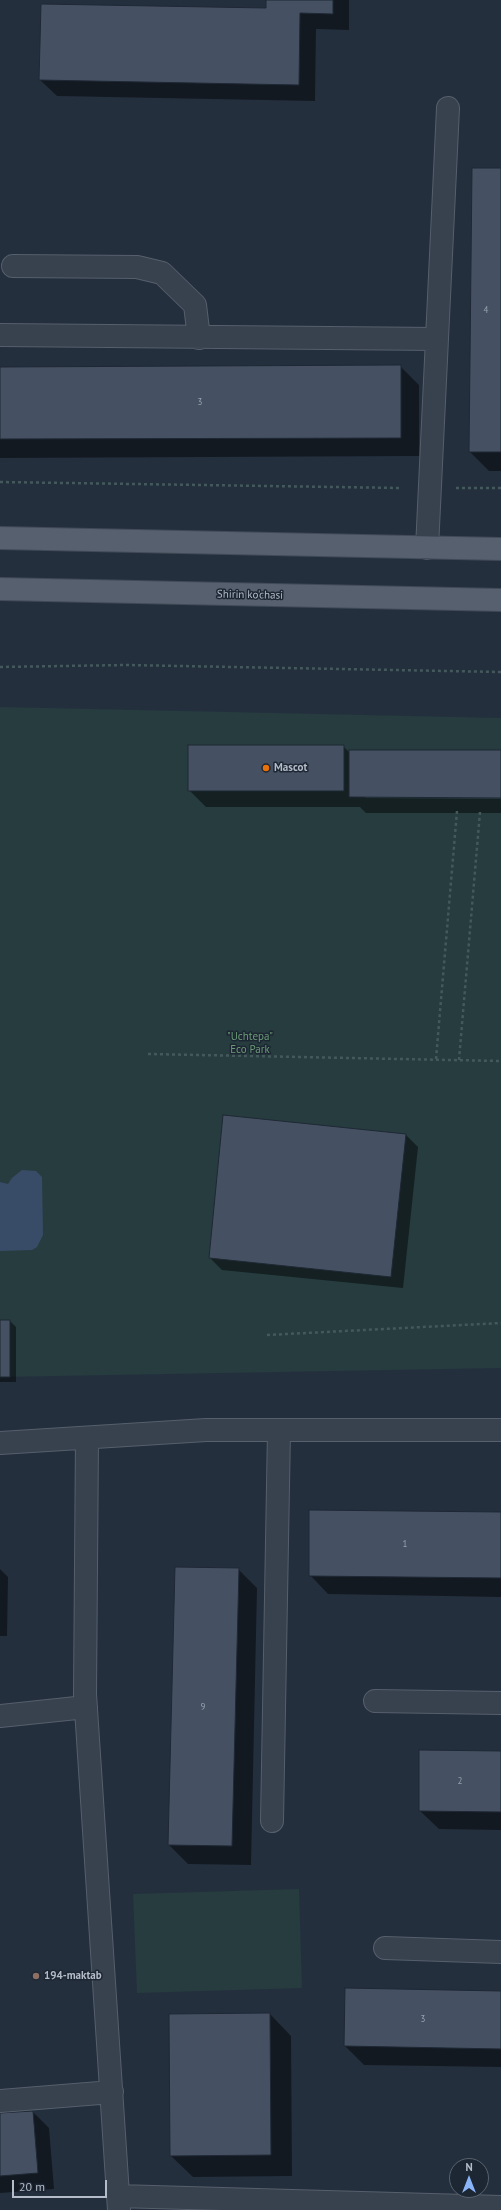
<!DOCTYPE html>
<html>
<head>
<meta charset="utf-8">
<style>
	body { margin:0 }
	#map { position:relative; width:501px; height:2210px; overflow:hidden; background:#242f3e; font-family:"PT Sans",sans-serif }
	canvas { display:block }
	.north { position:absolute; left:449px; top:2158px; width:40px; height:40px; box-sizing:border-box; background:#1d2633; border:1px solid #59626f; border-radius:50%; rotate:0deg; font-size:11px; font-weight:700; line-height:16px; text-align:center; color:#b4bcc9 }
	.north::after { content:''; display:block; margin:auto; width:14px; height:18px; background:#8ab4f8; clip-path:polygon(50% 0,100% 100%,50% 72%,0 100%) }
	.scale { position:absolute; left:12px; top:2180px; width:95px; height:18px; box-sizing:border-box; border:2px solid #b4bcc9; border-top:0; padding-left:5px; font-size:12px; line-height:14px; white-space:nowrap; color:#b4bcc9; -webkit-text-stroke:3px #1d2633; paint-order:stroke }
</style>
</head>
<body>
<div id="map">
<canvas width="501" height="2210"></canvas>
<div class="north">N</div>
<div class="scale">20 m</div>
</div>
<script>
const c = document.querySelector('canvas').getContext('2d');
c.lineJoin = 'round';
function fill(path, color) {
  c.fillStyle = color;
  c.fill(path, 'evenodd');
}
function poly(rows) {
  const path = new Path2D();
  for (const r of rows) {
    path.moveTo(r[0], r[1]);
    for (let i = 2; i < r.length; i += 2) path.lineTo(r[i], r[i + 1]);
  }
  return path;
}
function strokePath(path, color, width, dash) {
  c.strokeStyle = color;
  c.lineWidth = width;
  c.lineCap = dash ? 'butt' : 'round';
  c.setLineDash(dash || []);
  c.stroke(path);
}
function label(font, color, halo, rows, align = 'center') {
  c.font = font + ' "PT Sans",sans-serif';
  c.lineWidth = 3;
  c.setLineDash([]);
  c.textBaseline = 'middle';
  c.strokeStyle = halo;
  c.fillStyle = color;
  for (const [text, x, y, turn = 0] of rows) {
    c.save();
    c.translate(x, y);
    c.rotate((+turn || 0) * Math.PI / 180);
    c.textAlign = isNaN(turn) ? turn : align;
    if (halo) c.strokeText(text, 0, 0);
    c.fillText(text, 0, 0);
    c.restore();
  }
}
fill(poly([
	[0,707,501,718,501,1368,0,1377],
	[299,1889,302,1988,137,1993,133,1894]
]), '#263c3f');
fill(poly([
	[22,1170,36,1171,42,1177,43,1235,37,1247,32,1250,0,1251,0,1182,8,1184,12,1178]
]), '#394c67');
fill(poly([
	[267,0,349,0,349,30,316,29,315,101,57,96,40,80,42,5,267,9],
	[501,169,501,471,489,471,470,452],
	[400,366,419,385,419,456,0,458,0,368],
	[343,746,350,753,501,751,501,797,365,796,365,798,501,799,501,813,366,813,360,807,206,807,189,790],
	[406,1135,418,1147,403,1288,222,1270,210,1258],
	[0,1321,10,1321,16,1327,16,1382,0,1382],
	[501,1513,501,1597,328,1594,310,1575],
	[0,1569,8,1577,7,1636,0,1636],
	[238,1569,257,1588,251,1865,188,1864,169,1845],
	[501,1752,501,1830,439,1829,420,1811],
	[501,1992,501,2067,364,2065,345,2046],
	[270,2014,291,2036,292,2176,193,2177,171,2156],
	[33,2112,49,2128,54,2189,0,2193,0,2114]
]), '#0007');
const building = poly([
	[266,0,333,0,333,14,300,13,299,85,39,80,41,4,266,8,266,0],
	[472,168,501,168,501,452,469,452,472,168],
	[401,365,401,438,0,439,0,367,401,365],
	[188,745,344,745,344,791,188,791,188,745],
	[349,750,501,750,501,798,349,797,349,750],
	[223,1115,406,1134,391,1277,209,1258,223,1115],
	[0,1320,10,1320,10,1377,0,1377,0,1320],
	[309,1510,501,1512,501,1578,309,1576,309,1510],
	[175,1567,239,1568,232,1846,168,1845,175,1567],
	[419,1750,501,1751,501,1812,419,1811,419,1750],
	[345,1988,501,1991,501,2049,344,2046,345,1988],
	[270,2013,271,2155,170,2156,169,2014,270,2013],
	[33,2111,38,2173,0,2176,0,2113,33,2111]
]);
fill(building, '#455162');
strokePath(building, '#1f2835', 1);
const minor = poly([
	[13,266,137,267,162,273,195,305,199,338],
	[0,335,437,339],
	[427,548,448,108],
	[87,1438,85,1694,119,2210],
	[0,1443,206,1430,501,1430],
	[375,1701,501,1703],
	[0,1716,86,1707],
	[272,1821,279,1430],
	[385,1948,501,1952],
	[0,2101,112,2092],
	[118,2196,501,2207]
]);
const major = poly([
	[0,538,501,549],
	[0,589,501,600]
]);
strokePath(minor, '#565f6c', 24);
strokePath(major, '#414a57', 24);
strokePath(poly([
	[0,482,401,488],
	[456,488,501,488],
	[0,667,126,665,501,672],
	[148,1054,501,1061],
	[436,1059,457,811],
	[459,1060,480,812],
	[267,1335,501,1323]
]), '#44595c', 2.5, [3, 3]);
strokePath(minor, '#38414e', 22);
strokePath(major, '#56606e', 22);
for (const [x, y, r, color] of [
	[266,768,4,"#e8710a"],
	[36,1976,4,"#8d6e63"]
]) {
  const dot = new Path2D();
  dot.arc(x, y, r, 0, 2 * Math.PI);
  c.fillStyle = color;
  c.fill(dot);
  strokePath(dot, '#1d2633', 1.5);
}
label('9px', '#98a1af', null, [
	["4",486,310],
	["3",200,402],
	["1",405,1544],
	["9",203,1707],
	["2",460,1781],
	["3",423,2019]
]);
label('11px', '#b4bcc9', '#1d2633', [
	["Shirin ko'chasi",250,595,1]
]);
label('bold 11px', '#b4bcc9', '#1d2633', [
	["Mascot",274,768],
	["194-maktab",44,1976]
], 'left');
label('11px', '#6b9a76', '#1d2633', [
	["\"Uchtepa\"",250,1037],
	["Eco Park",250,1050]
]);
</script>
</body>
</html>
